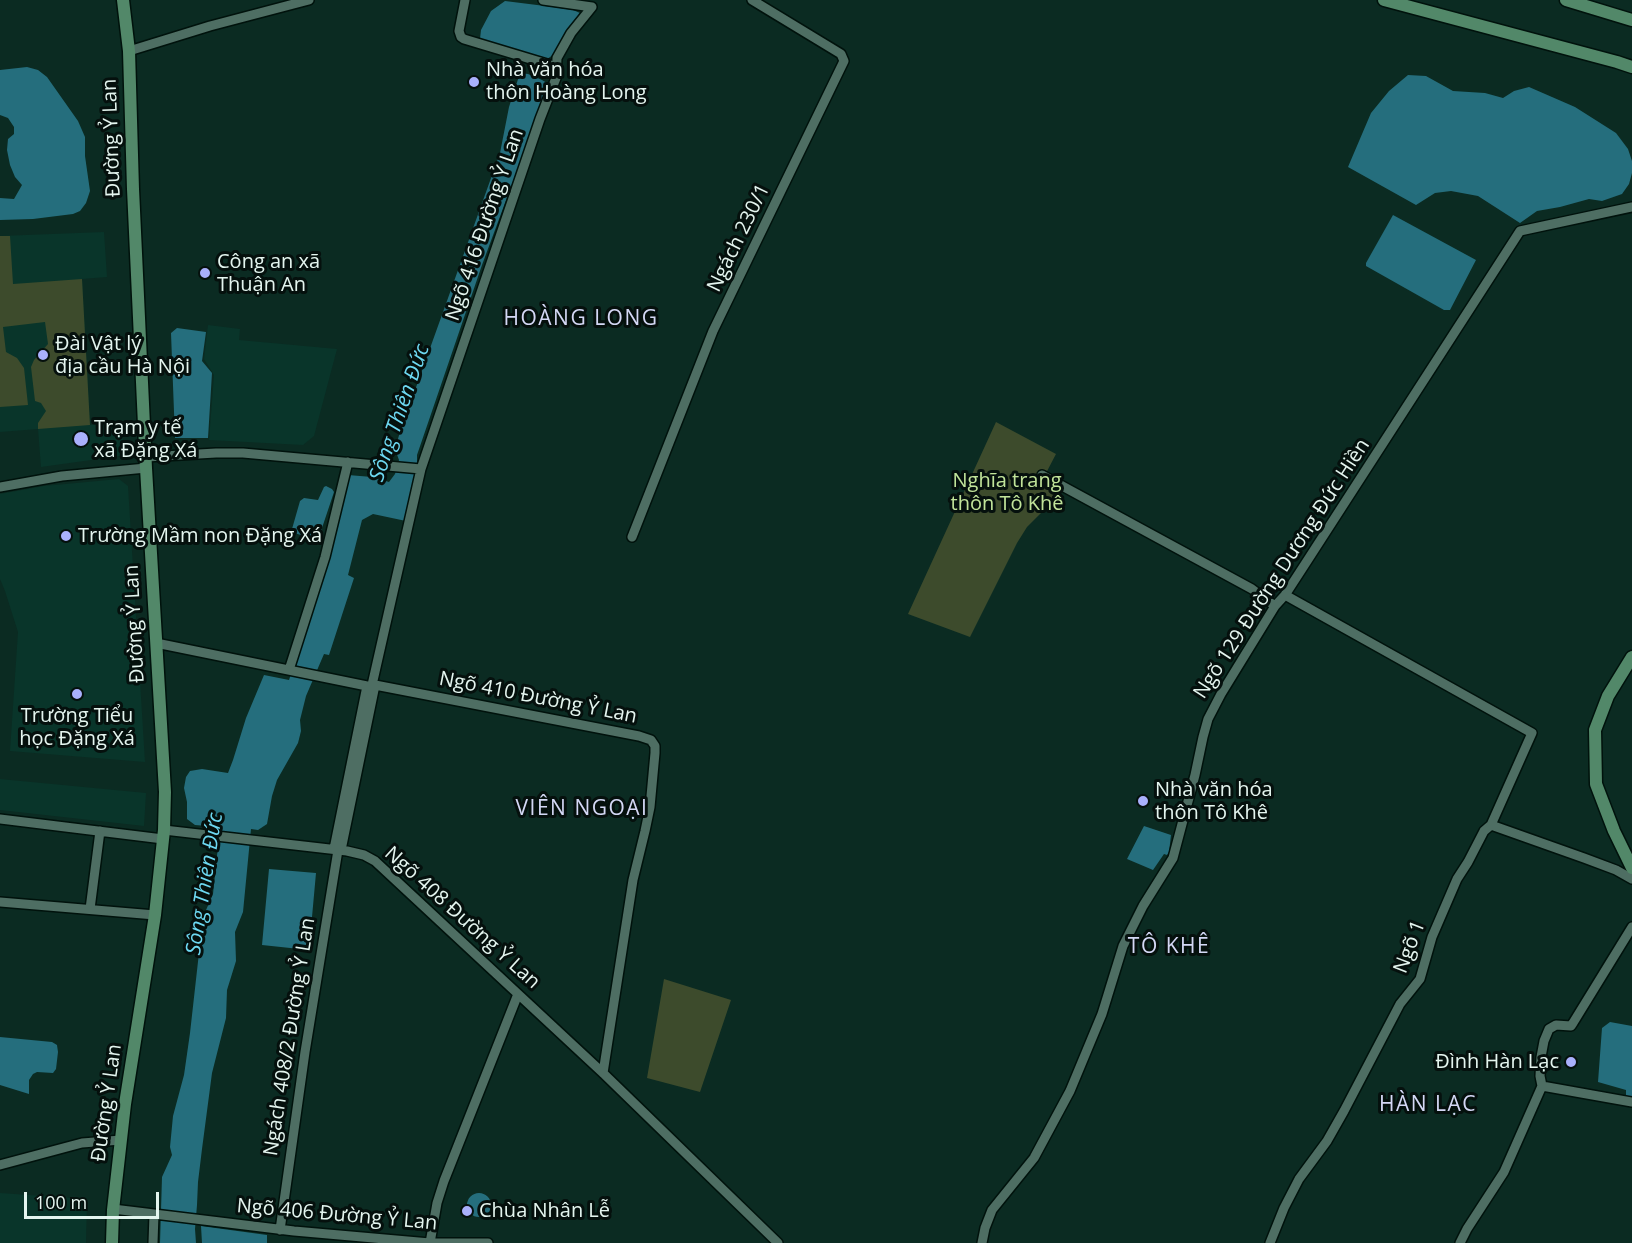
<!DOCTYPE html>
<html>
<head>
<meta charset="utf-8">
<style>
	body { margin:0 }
	#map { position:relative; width:1632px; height:1243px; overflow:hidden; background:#0b2b22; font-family:"Open Sans",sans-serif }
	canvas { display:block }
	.scale { position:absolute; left:24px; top:1192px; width:135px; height:27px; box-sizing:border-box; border:3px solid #e4f5ef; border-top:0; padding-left:8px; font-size:18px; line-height:21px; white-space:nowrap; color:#e4f5ef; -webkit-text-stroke:4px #05100d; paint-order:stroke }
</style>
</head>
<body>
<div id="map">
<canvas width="1632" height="1243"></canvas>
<div class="scale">100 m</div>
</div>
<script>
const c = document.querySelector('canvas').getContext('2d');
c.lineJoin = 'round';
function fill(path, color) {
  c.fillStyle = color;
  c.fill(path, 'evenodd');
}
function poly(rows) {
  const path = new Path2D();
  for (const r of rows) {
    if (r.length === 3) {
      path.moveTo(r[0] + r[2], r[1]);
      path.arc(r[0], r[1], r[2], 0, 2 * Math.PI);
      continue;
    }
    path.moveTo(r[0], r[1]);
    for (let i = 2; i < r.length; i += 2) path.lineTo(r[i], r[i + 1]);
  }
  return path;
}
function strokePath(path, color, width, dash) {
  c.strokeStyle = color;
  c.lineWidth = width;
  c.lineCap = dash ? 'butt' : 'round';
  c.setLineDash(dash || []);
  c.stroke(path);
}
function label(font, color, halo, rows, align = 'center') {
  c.font = font + ' "Open Sans",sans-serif';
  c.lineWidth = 6;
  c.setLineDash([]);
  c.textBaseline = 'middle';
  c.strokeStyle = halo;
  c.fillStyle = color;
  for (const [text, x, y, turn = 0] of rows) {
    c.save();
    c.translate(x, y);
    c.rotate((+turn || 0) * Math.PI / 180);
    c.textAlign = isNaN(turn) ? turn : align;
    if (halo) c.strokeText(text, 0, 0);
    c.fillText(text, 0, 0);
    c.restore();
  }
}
fill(poly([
	[104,232,107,277,82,279,90,425,121,423,124,449,120,456,41,467,38,429,0,432,0,236],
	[208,325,240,329,239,340,337,349,314,436,303,445,209,440,214,375,204,359],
	[119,479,128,486,145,762,10,751,18,632,5,591,0,579,0,494,44,486],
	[0,779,146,793,144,826,0,810],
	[0,1193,87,1199,86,1243,0,1243]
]), '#09352a');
fill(poly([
	[0,236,10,236,13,284,82,279,90,425,38,429,38,423,46,411,41,403,35,401,31,367,34,360,48,344,45,322,3,327,6,352,17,358,24,368,28,405,0,407],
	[996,422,1056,454,1044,477,1059,485,1052,502,1027,527,1017,543,970,637,908,614],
	[664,979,731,1000,700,1092,647,1078]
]), '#3d4b2c');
fill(poly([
	[505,1,553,7,573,10,580,13,571,30,554,54,546,60,480,39,481,30,491,11],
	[27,67,38,70,47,77,78,121,85,137,85,156,90,191,86,203,80,211,73,214,33,219,0,220,0,198,14,199,22,185,15,177,10,165,7,150,8,139,14,134,14,127,8,118,0,115,0,70],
	[520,73,528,74,542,80,547,83,548,87,482,265,417,455,417,471,406,521,373,514,362,520,348,575,354,578,329,655,324,654,306,696,300,720,301,731,298,743,277,780,272,796,267,824,258,830,251,829,243,912,235,932,236,961,227,990,226,1018,212,1073,202,1149,198,1182,197,1205,195,1229,196,1243,160,1243,162,1177,172,1155,170,1147,173,1116,184,1075,190,1033,203,917,213,894,220,827,195,825,187,819,187,802,184,788,186,777,190,771,202,769,228,773,233,760,246,718,264,675,289,680,325,571,348,475,372,477,389,482,395,474,399,460,395,449,400,432,500,153,509,107],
	[1408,75,1426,76,1453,91,1485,93,1503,98,1514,91,1529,87,1575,107,1616,133,1628,149,1632,161,1632,173,1629,184,1622,194,1602,201,1589,199,1560,207,1537,211,1520,223,1478,196,1451,191,1435,193,1416,205,1348,167,1371,113,1389,91],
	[1393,215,1476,260,1450,310,1444,310,1366,266,1366,263],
	[177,328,206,332,202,361,212,373,208,438,175,438,171,333],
	[326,486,332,489,334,492,319,537,315,539,294,533,292,529,300,501,304,498,318,500,324,487],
	[1144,826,1171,835,1169,852,1167,855,1164,854,1153,870,1127,859],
	[269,869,316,873,309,950,262,945],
	[1610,1022,1632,1026,1632,1099,1626,1099,1626,1090,1598,1082,1602,1028],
	[0,1037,52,1042,57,1045,58,1052,56,1069,53,1073,37,1072,33,1074,29,1080,29,1094,0,1085],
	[479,1205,12],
	[201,1226,267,1235,267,1243,202,1243]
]), '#256e7d');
const street = poly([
	[465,0,459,31,461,37,464,39,557,67],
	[129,51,210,26,309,0],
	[146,457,216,453,243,453,421,469],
	[1042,475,1252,589,1275,606],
	[0,487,62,476,146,468],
	[632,537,713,331,844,61,841,54,752,0],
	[1285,595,1532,733,1491,825],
	[156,643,367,686,375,685,639,736,651,740,655,746,655,753,650,807,645,831,633,880,603,1073],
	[289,670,325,557,348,462],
	[372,685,421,469,540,119,556,78,557,58,571,33,592,7,543,0],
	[0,819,163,839],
	[164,830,347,851,364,855,375,861,603,1073,778,1243],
	[334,849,367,686],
	[341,850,375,685],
	[0,902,155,915],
	[90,909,100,831],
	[1542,1086,1632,1102],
	[0,1165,82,1143,121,1140],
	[113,1209,294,1231,430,1243,488,1243],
	[280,1230,305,1052,338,850],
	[153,1243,154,1214],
	[430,1243,437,1203,444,1181,518,994],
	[982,1243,985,1228,992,1210,1034,1158,1070,1091,1102,1014,1123,946,1143,906,1173,858,1195,775,1203,737,1208,719,1221,694,1275,606,1285,595,1309,558,1520,231,1632,207],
	[1270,1243,1284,1208,1299,1179,1327,1141,1344,1111,1400,1004,1420,979,1432,937,1457,879,1468,862,1484,831,1491,825,1584,858,1616,870,1632,879],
	[1460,1243,1467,1229,1504,1172,1542,1086,1540,1076,1541,1057,1544,1041,1549,1029,1556,1025,1571,1026,1573,1023,1632,927]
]);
const secondary = poly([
	[1384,0,1617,62,1632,67],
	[1566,0,1632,20],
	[1632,657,1608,696,1595,730,1596,784,1614,831,1632,868],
	[112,1243,113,1210,125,1104,155,915,164,830,165,792,146,468,133,189,129,51,123,0]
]);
strokePath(street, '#00120c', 12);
strokePath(secondary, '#00120c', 15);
strokePath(street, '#4e6e63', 9);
strokePath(secondary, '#528869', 12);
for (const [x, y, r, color] of [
	[474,82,6,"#a9b0fc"],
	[205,273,6,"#a9b0fc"],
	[43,355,6,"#a9b0fc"],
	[81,439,8,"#a9b0fc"],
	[66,536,6,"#a9b0fc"],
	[77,694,6,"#a9b0fc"],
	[1143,801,6,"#a9b0fc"],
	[1571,1062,6,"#a9b0fc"],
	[467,1211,6,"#a9b0fc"]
]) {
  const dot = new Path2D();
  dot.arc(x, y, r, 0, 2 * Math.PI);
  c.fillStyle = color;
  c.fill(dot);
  strokePath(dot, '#05100d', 2);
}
label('20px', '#e4f5ef', '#05100d', [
	["Nhà văn hóa",486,70],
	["thôn Hoàng Long",486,93],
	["Công an xã",217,262],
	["Thuận An",217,285],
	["Đài Vật lý",55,344],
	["địa cầu Hà Nội",55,367],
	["Trạm y tế",94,428],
	["xã Đặng Xá",94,451],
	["Trường Mầm non Đặng Xá",78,536],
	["Trường Tiểu",77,716,"center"],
	["học Đặng Xá",77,739,"center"],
	["Nhà văn hóa",1155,790],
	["thôn Tô Khê",1155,813],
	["Đình Hàn Lạc",1559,1062,"right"],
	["Chùa Nhân Lễ",479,1211]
], 'left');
label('20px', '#e4f5ef', '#05100d', [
	["Đường Ỷ Lan",112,138,-92],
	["Ngõ 416 Đường Ỷ Lan",485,225,-71],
	["Ngách 230/1",739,238,-64],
	["Ngõ 129 Đường Dương Đức Hiền",1282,569,-57],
	["Đường Ỷ Lan",135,624,-93],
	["Ngõ 410 Đường Ỷ Lan",538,698,11],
	["Ngõ 408 Đường Ỷ Lan",462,918,42],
	["Ngõ 1",1410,947,-69],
	["Ngách 408/2 Đường Ỷ Lan",290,1037,-81],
	["Đường Ỷ Lan",107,1103,-82],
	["Ngõ 406 Đường Ỷ Lan",337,1215,5]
]);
label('20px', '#c1e49a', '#05100d', [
	["Nghĩa trang",1007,481],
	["thôn Tô Khê",1007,504]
]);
c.letterSpacing = '1.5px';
label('21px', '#d4d8f5', '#05100d', [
	["HOÀNG LONG",581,319],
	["VIÊN NGOẠI",582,809],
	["TÔ KHÊ",1169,947],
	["HÀN LẠC",1428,1105]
]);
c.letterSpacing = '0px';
label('italic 21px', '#6dd8f1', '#05100d', [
	["Sông Thiên Đức",400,413,-71],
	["Sông Thiên Đức",205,884,-81]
]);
</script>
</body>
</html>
